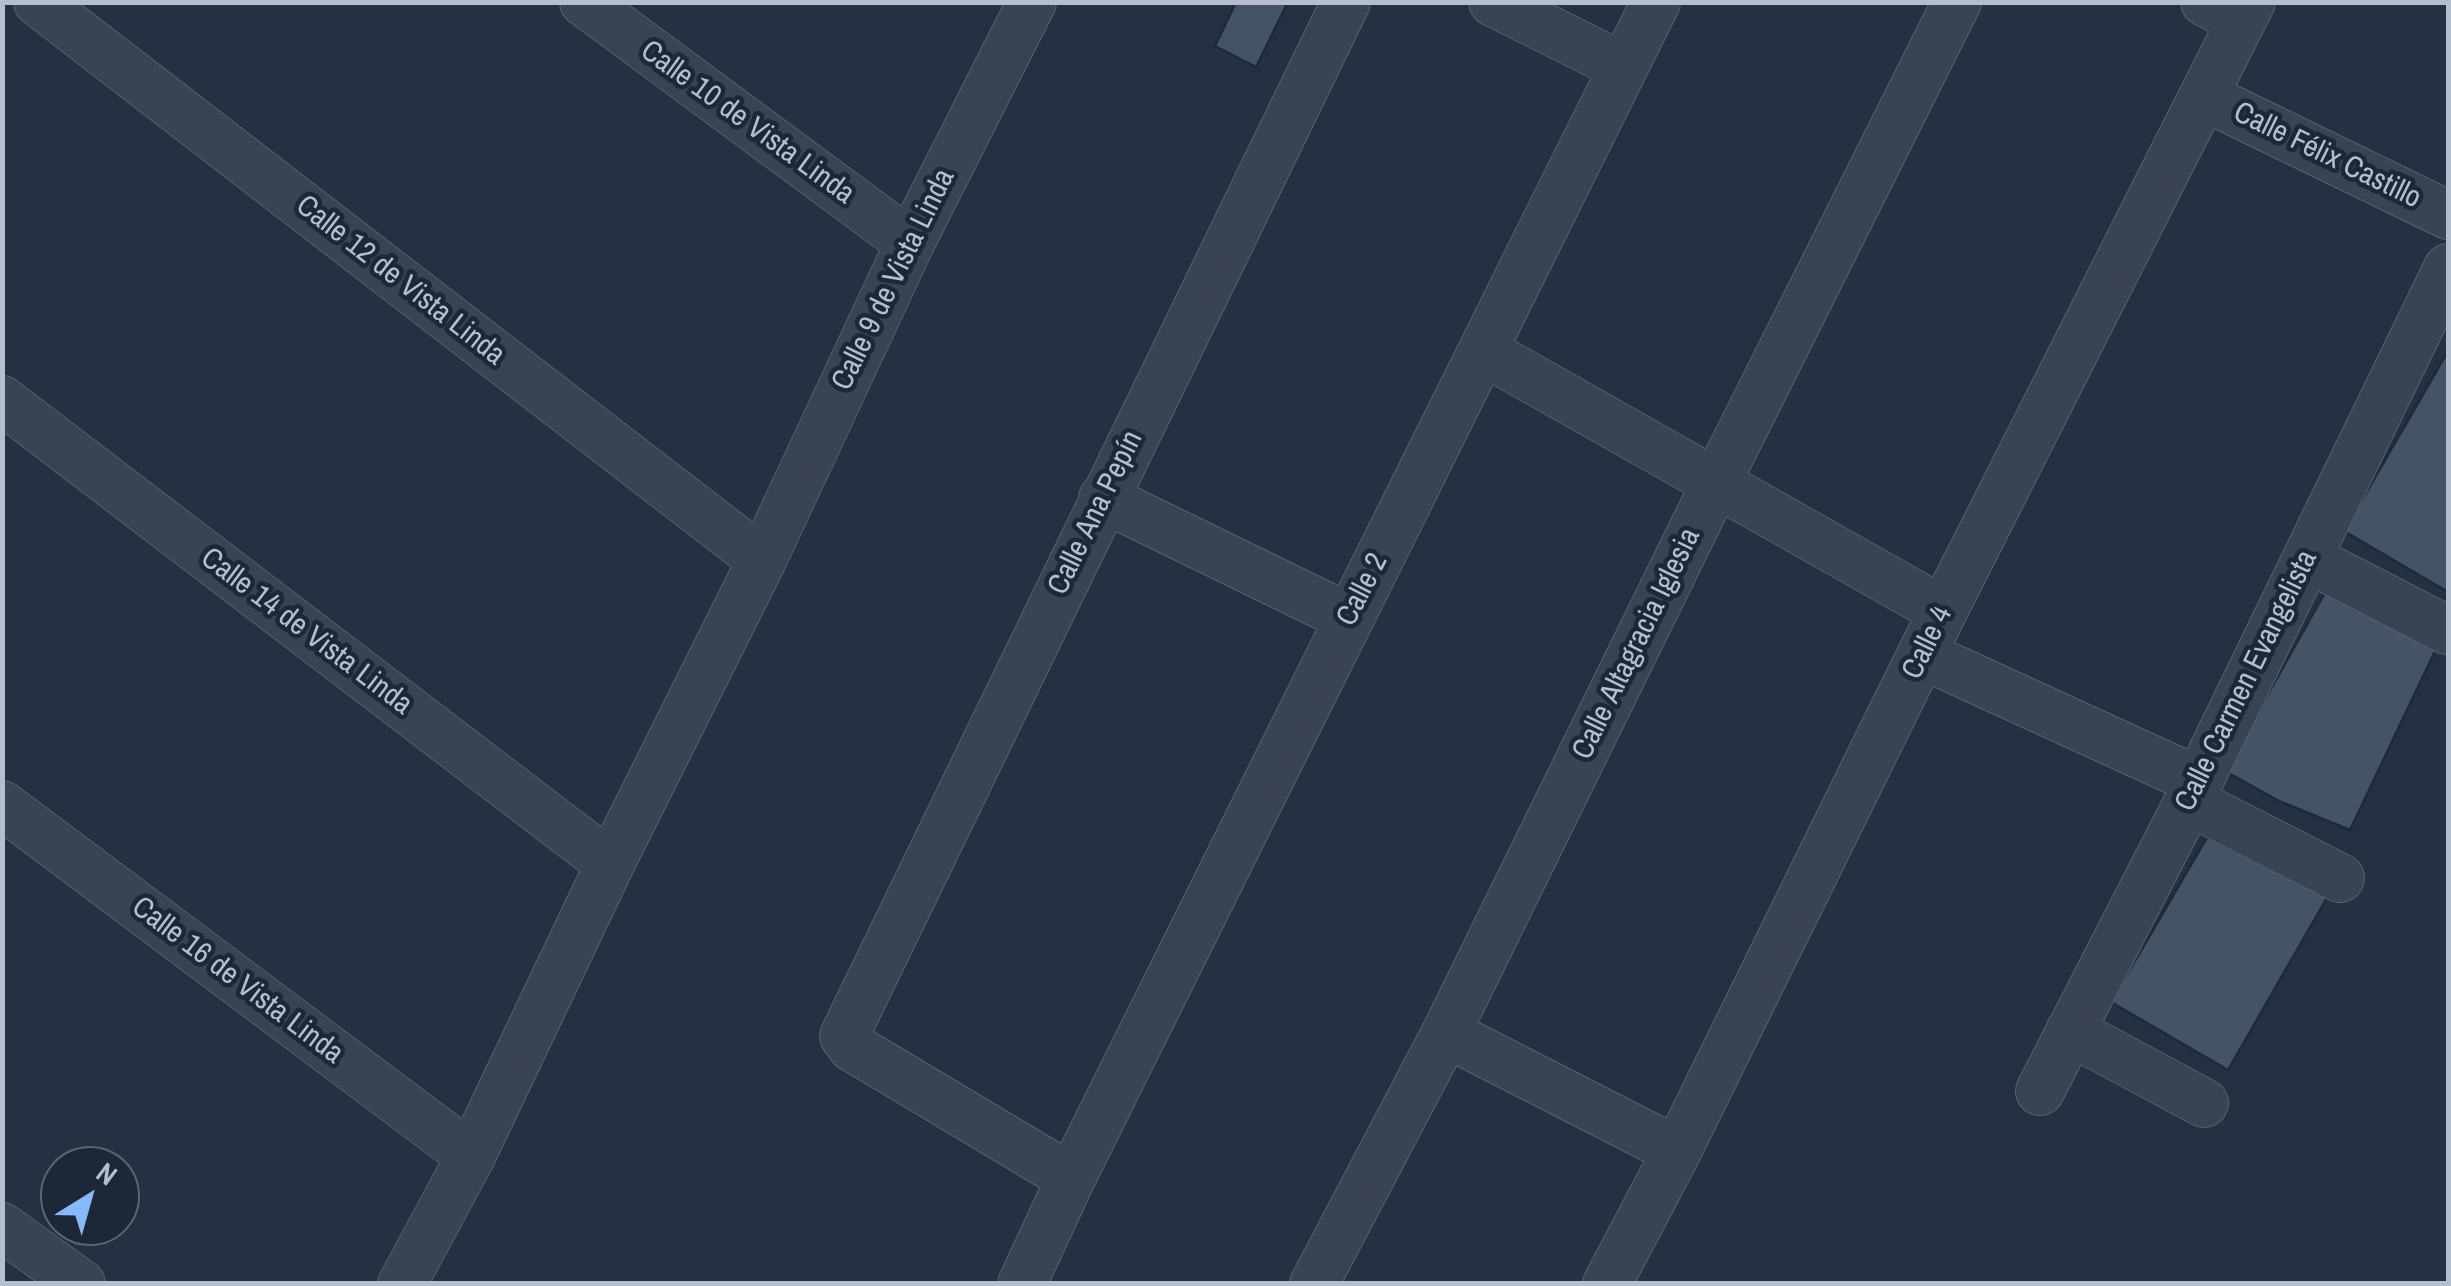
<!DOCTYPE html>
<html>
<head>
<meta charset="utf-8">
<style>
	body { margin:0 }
	#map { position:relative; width:2451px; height:1286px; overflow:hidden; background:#243142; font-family:"Archivo Narrow",sans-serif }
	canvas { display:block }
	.frame { position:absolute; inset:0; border:5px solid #b5becc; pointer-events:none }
	.north { position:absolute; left:40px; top:1146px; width:100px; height:100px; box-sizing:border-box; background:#1d2837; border:2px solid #5a6473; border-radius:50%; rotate:37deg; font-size:28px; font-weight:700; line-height:40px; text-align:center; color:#b5becc }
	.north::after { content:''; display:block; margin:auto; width:35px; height:45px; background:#89b8fd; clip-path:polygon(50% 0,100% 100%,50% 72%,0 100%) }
</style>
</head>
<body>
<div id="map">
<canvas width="2451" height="1286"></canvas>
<div class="frame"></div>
<div class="north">N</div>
</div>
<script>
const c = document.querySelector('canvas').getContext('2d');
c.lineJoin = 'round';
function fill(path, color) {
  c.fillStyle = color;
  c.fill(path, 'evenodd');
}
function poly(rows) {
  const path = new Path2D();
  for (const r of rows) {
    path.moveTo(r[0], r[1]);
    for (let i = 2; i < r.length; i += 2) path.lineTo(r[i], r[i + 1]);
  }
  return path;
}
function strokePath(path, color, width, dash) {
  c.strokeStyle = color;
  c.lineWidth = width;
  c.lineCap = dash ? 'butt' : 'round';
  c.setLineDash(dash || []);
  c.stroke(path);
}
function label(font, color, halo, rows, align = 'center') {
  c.font = font + ' "Archivo Narrow",sans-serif';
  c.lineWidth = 9;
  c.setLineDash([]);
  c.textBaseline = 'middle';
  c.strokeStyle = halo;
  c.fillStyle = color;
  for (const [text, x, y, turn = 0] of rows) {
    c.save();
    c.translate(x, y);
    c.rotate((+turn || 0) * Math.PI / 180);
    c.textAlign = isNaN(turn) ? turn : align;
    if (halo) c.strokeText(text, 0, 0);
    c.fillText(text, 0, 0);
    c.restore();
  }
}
const building = poly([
	[1236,2,1288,2,1256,67,1215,46,1236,2],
	[2448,351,2448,592,2344,531,2448,351],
	[2327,589,2437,647,2350,830,2279,801,2225,771,2327,589],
	[2216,822,2332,889,2228,1070,2111,1002,2216,822]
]);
fill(building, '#455366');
strokePath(building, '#1f2a39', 2.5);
const minor = poly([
	[38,2,762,560],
	[584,2,910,243],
	[1493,2,1623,67],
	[2205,2,2241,21],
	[2205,97,2448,215],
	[1483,351,1943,611],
	[2,400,610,864],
	[1103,498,1349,618],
	[2307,558,2447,630],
	[1923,655,2198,781],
	[2189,801,2340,878],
	[2,805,471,1156],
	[2070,1031,2204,1103],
	[1446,1033,1677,1151],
	[2040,1091,2189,801,2448,268],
	[1071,1178,852,1047,844,1036,1346,2],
	[2,1227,81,1284],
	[402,1284,471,1156,610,864,762,560,910,243,1032,2],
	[1022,1284,1071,1178,1656,2],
	[1314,1284,1446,1033,1717,481,1957,2],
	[1607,1284,1677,1151,1943,611,2251,2]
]);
strokePath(minor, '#56616f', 50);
strokePath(minor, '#394351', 48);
label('30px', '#b5becc', '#1d2837', [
	["Calle 10 de Vista Linda",747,123,36],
	["Calle Félix Castillo",2327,156,26],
	["Calle 9 de Vista Linda",894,280,-64],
	["Calle 12 de Vista Linda",400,281,38],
	["Calle Ana Pepín",1096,513,-64],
	["Calle 2",1363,590,-63],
	["Calle 14 de Vista Linda",306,632,37],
	["Calle 4",1928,643,-64],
	["Calle Altagracia Iglesia",1637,644,-64],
	["Calle Carmen Evangelista",2247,681,-64],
	["Calle 16 de Vista Linda",237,981,37]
]);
</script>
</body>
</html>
